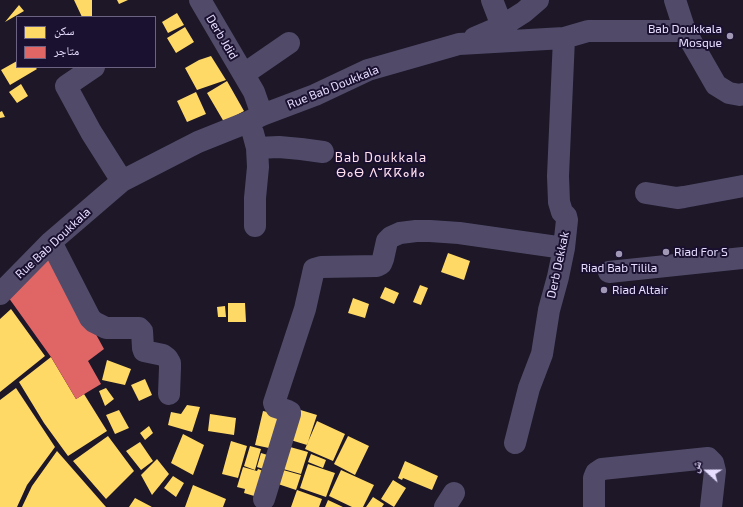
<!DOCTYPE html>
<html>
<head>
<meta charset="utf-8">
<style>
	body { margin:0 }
	#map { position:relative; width:743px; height:507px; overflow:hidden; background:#1d1728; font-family:"Exo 2","Noto Naskh Arabic",sans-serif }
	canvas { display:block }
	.legend { position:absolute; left:16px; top:16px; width:140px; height:52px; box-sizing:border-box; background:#1a102f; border:1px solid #6c6282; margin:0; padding:5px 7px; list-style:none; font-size:12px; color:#e6ddff }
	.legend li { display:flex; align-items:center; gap:8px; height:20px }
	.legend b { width:20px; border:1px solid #6c6282 }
	.north { position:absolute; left:687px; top:451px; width:40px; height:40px; -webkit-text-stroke:3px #1a102f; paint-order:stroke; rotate:291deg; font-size:11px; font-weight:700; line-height:16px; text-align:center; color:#e6ddff }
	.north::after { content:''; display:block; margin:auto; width:14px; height:18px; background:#e6ddff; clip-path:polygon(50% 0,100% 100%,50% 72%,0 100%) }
</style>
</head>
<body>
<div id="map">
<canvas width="743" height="507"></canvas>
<ul class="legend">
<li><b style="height:11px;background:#ffd966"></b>سكن</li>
<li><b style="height:11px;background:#e06666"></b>متاجر</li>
</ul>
<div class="north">ش</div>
</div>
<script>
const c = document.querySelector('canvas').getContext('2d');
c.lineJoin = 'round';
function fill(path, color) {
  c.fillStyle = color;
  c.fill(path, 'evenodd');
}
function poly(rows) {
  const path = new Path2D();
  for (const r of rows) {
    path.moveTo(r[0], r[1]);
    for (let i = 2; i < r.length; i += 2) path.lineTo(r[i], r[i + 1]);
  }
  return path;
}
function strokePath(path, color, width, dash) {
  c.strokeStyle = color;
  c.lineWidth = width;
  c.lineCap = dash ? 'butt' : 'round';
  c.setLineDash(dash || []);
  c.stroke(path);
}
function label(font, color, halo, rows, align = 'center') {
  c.font = font + ' "Exo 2","Noto Sans Tifinagh",sans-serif';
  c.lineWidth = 4;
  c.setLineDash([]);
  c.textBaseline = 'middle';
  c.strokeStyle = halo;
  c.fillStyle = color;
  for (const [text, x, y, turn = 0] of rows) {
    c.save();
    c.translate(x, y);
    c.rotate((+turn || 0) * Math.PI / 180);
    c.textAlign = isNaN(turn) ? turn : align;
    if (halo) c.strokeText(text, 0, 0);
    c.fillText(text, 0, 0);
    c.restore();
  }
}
fill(poly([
	[74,0,92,0,92,17,82,17],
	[117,0,128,0,119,4],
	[19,5,24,11,5,22],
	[177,13,184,25,168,33,162,22],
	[185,27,194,42,176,53,167,38],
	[211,56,226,80,197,90,185,68,199,60],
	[17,61,17,67,35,67,37,69,10,85,1,70],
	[227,81,244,111,224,122,207,93],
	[21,84,28,96,17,103,9,92],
	[196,92,206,114,187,122,177,101],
	[2,111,5,117,0,118,0,112],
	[448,253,470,261,464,280,441,272],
	[420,285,428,288,421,305,413,302],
	[385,287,399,293,394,304,380,298],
	[353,298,369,304,365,318,348,313],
	[228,303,245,303,246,322,228,322],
	[225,306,226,317,218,317,217,307],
	[11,309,45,356,0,392,0,319],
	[51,357,76,399,84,394,107,431,68,456,44,423,19,382],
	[107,360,131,369,125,385,102,380],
	[145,379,152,395,139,401,131,385],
	[16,388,55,447,27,485,17,507,0,507,0,400],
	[106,388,114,399,105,406,99,391],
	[187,405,200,407,192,432,168,425,171,412,181,414],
	[294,408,317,415,307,445,284,438],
	[119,410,129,428,115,434,106,415],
	[263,411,286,416,278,450,255,445],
	[210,414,236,418,234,435,208,431],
	[317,421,345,434,333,461,305,449],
	[149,426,153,433,145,440,140,433],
	[183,434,204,445,193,475,171,463],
	[108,436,134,471,106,499,73,461],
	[348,436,369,446,355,475,334,464],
	[231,441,247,446,238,478,222,474],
	[140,442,153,461,141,470,126,451],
	[283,445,308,452,301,474,276,467],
	[250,446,261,449,255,470,244,466],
	[57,451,106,507,22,507,32,486],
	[261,453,274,457,270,471,257,467],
	[311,454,326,460,323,468,308,462],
	[157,459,169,474,152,495,141,475],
	[405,461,438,476,432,490,403,478,402,480,398,478],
	[308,464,335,473,326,497,300,488],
	[243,467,257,471,258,469,269,473,261,498,244,493,245,489,237,487],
	[276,468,301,475,296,490,272,482],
	[341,470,374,485,363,507,352,507,329,496],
	[173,476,184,483,176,497,164,488],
	[393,480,406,488,394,507,381,499],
	[193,485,226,499,223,507,185,507],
	[297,490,322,499,319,507,291,507],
	[373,497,384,504,382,507,366,507],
	[135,498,152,507,129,507],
	[328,500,343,507,325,507]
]), '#ffd966');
fill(poly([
	[52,254,104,349,88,361,101,384,76,399,51,357,6,294]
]), '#e06666');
strokePath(poly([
	[200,0,254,92,262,115],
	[492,0,502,26],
	[675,0,685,31],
	[474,38,502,26,524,12,538,0],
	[94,67,66,86,91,132,122,181],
	[244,74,289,43],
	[248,122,253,133,257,148,258,167,255,198,255,226],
	[257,148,279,147,301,149,323,152],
	[646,193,677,198,684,197,743,186],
	[51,242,90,318,94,322,106,328,139,328,142,331,143,348,144,351,163,355,167,358,170,363,170,368,169,394],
	[609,272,743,258],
	[0,294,51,242,122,181,198,142,248,122,262,115,315,95,368,70,459,44,564,38,588,31,685,31,716,85,729,93,740,95,743,94],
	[515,443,529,388,542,354,549,310,558,277,564,248,567,220,566,216,562,212,559,202,558,176,564,38],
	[264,499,290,414,290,412,288,411,276,407,274,403,305,309,314,269,321,267,377,266,381,264,383,259,387,241,391,237,400,233,416,231,430,231,459,233,564,248],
	[445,507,454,493],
	[594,507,594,478,596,473,602,469,708,458,713,463,715,471,711,507]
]), '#514b69', 22);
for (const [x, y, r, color] of [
	[730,36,4,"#a098b4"],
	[666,252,4,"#a098b4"],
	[619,254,4,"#a098b4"],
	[604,290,4,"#a098b4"]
]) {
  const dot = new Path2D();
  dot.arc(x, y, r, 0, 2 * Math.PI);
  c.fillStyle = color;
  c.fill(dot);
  strokePath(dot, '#1a102f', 1.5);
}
label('12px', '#e6ddff', '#1a102f', [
	["Bab Doukkala",722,29,"right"],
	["Mosque",722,43,"right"],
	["Riad For S",674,252],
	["Riad Bab Tilila",619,268,"center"],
	["Riad Altair",612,290]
], 'left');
label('12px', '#e6ddff', '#1a102f', [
	["Derb Jdid",222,37,59],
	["Rue Bab Doukkala",333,87,-22],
	["Rue Bab Doukkala",53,243,-43],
	["Derb Dekkak",558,265,-78]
]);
c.letterSpacing = '1px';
label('13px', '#ffdfee', '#1a102f', [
	["Bab Doukkala",381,158],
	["ⴱⴰⴱ ⴷⵯⴽⴽⴰⵍⴰ",381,173]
]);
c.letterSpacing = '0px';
</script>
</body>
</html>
